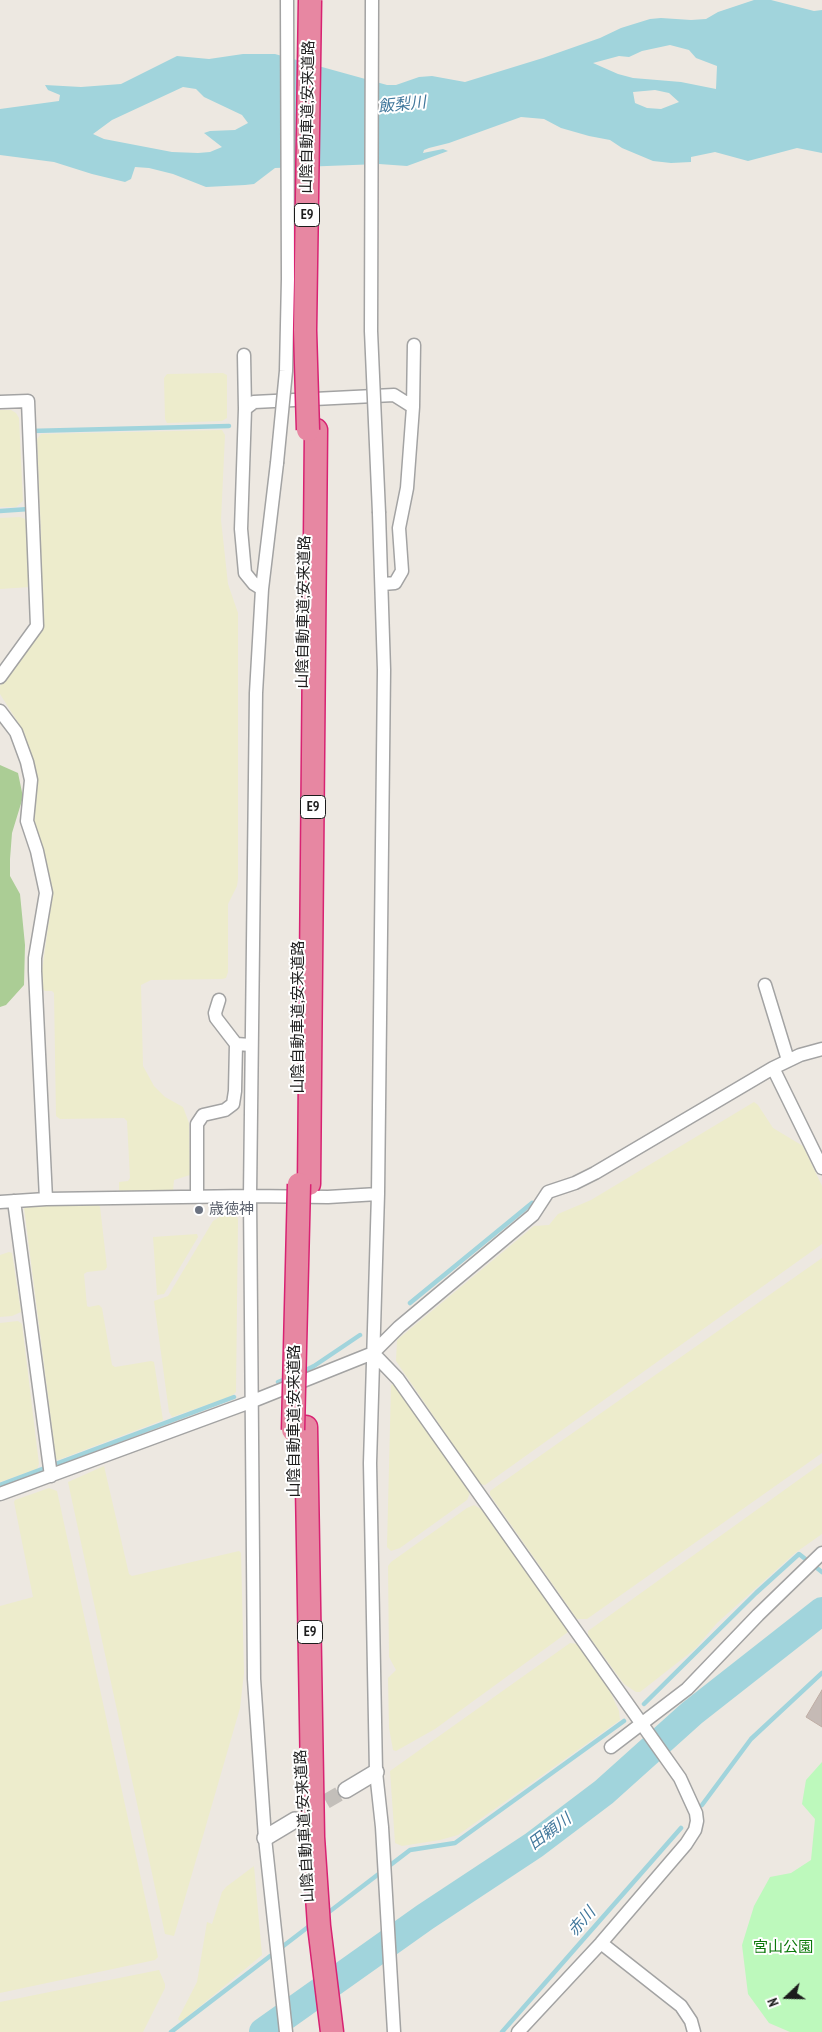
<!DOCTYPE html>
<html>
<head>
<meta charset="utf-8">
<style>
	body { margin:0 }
	#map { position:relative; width:822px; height:2032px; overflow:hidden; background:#ede8e1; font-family:"PT Sans Narrow",sans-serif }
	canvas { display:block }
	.north { position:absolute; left:762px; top:1972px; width:50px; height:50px; -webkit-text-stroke:4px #fff; paint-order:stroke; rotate:249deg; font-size:14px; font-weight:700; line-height:20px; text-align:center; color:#1c1c1c }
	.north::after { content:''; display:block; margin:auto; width:18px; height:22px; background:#1c1c1c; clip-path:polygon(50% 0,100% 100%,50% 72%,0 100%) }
</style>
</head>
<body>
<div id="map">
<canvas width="822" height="2032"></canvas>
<div class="north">N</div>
</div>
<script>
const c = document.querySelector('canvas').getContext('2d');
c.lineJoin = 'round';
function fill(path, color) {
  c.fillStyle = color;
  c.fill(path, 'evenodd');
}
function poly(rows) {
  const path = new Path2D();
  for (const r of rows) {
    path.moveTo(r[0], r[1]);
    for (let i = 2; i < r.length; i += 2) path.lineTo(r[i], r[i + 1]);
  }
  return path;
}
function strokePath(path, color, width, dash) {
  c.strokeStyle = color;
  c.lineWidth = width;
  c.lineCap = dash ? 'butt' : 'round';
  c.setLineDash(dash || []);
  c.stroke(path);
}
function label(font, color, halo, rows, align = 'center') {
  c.font = font + ' "PT Sans Narrow","Noto Sans JP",sans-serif';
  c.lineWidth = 4;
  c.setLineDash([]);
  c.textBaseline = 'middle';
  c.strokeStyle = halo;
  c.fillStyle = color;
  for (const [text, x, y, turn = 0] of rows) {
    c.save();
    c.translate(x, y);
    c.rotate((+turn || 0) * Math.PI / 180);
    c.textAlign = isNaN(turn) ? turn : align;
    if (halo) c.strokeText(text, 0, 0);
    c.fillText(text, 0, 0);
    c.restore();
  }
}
fill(poly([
	[223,373,227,375,227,418,222,421,167,423,165,419,164,378,167,374],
	[0,410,11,410,16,413,19,418,23,501,16,507,0,507],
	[222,430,225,435,221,520,228,584,238,613,238,879,237,886,228,904,228,972,226,978,222,979,151,980,141,985,143,1066,154,1086,165,1097,183,1107,189,1123,190,1175,174,1180,173,1191,121,1192,119,1190,119,1182,128,1181,130,1178,127,1121,124,1118,60,1119,56,1116,54,993,52,991,45,991,43,989,42,971,53,890,33,821,38,781,24,732,0,694,0,686,43,627,38,545,41,534,37,439,41,434],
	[20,517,25,519,28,522,30,587,0,589,0,518],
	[754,1102,758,1105,773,1128,803,1146,822,1186,822,1244,485,1485,480,1484,396,1361,397,1340,534,1226,549,1225,558,1214,591,1200],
	[96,1202,100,1207,107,1267,105,1270,87,1272,84,1274,87,1306,89,1307,99,1305,102,1308,112,1365,115,1367,151,1361,154,1362,163,1420,58,1460,56,1459,24,1208,26,1205],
	[236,1214,238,1219,236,1392,232,1396,172,1417,169,1412,154,1301,168,1296,213,1221,223,1215],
	[197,1234,198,1237,164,1294,157,1295,153,1237],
	[9,1252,12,1253,21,1312,12,1316,0,1317,0,1255],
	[822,1258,822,1453,587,1619,577,1619,490,1495,490,1491],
	[18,1321,22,1324,39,1464,37,1469,0,1482,0,1323],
	[393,1384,469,1489,470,1493,467,1500,400,1548,391,1551,387,1547,391,1385],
	[822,1463,822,1534,795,1553,717,1623,695,1649,640,1692,636,1692,624,1684,588,1635,588,1631],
	[104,1466,129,1574,132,1576,239,1551,241,1553,244,1673,240,1708,174,1936,165,1934,68,1482],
	[49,1488,57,1491,158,1957,155,1960,0,1993,0,1606,33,1597,14,1502,15,1500],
	[474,1505,481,1509,567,1627,568,1632,435,1729,396,1751,393,1750,389,1728,388,1678,396,1670,389,1657,388,1566,391,1562,467,1508],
	[570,1643,578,1644,609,1689,619,1711,620,1720,458,1835,440,1840,402,1846,395,1843,390,1771],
	[254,1866,262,1955,181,2022,178,2019,197,1982,207,1922,212,1924,222,1892,226,1887],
	[159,1970,165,1984,165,1988,143,2032,0,2032,0,2002]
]), '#edeccc');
fill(poly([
	[0,765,18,773,23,797,12,833,10,859,10,876,20,894,25,945,24,985,6,1005,0,1007]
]), '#abcd95');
fill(poly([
	[822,1762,822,2032,790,2032,769,2023,748,1994,742,1945,754,1906,770,1877,791,1873,811,1860,815,1819,802,1804,806,1780]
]), '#bdf9bc');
fill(poly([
	[754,0,771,0,814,11,822,10,822,153,797,148,748,161,715,152,691,157,691,162,671,163,653,161,622,148,610,140,589,136,561,128,544,119,521,117,449,143,429,148,424,150,423,153,443,149,448,151,407,166,379,164,275,168,254,184,245,185,206,187,173,174,149,168,135,167,131,179,125,182,92,174,54,162,0,155,0,109,59,101,60,95,48,90,45,85,81,87,121,84,177,56,209,59,243,54,275,54,387,85,396,85,419,77,432,76,465,82,543,58,600,38,621,28,650,19,661,18,691,20,706,19,718,12],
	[670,45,689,50,696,58,717,66,716,89,681,82,633,78,618,74,593,63,619,56,629,57,642,51],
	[183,87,196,89,204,97,242,115,248,123,235,130,210,131,204,133,222,147,210,152,198,153,172,152,104,139,93,134,112,120],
	[655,90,669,93,679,102,661,109,647,108,635,103,633,92]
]), '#a1d4dc');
strokePath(poly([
	[30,431,229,426],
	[0,511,29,509],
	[410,1303,532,1203],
	[302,1372,314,1366,360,1335],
	[278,1382,288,1378],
	[0,1485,234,1397],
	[644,1704,756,1593,799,1554,822,1572],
	[702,1805,751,1739,822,1673],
	[325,1915,410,1850,455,1843,624,1721],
	[171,2032,312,1924],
	[502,2032,681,1828]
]), '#a1d4dc', 4.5);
strokePath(poly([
	[263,2032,425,1917,534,1845,604,1792,692,1713,822,1611]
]), '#a1d4dc', 28);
const building = poly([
	[822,1690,822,1727,806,1717,822,1690]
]);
fill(building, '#c5bab5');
strokePath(building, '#bfada4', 1);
strokePath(poly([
	[306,1813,346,1790]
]), '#c3bfba', 15, [15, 8]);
const minor = poly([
	[244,355,245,409],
	[0,402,28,401,37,626,0,677],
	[413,407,414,345],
	[277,463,262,589,256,693,250,1196,254,1679,265,1838,286,2032],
	[379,513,384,670,378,1194,370,1463,376,1772,382,1827,394,2032],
	[262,589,254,584,245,573,241,529,245,409,254,402,394,395,413,407,407,488,399,528,402,571,395,583,383,584],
	[0,711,16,732,27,762,31,780,27,821,37,851,46,893,35,958,35,971,46,1199],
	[765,985,788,1060],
	[219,1000,215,1013,216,1018,236,1044],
	[773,1068,822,1168],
	[197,1197,197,1124,203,1115,225,1110,233,1104,235,1091,236,1044,251,1045],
	[14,1201,51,1476],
	[0,1202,46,1199,250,1196,328,1197,378,1194],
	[373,1353,398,1379,680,1778,696,1813,697,1821,695,1830,686,1844,601,1943,518,2032],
	[0,1494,253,1401,373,1353,399,1327,533,1215,548,1192,575,1183,595,1173,773,1068,800,1055,822,1049],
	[611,1747,687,1689,758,1615,822,1553],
	[601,1943,681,2006,691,2021,694,2032]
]);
const tertiary = poly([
	[346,1790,376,1772],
	[265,1838,295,1820]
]);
const motorway = poly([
	[309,1184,316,430],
	[306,1427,313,1837,319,1926,332,2032]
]);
strokePath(minor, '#a3a3a3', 15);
strokePath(tertiary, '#a3a3a3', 18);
strokePath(motorway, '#d82272', 25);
strokePath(minor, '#fff', 12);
strokePath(tertiary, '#fff', 15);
strokePath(motorway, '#e787a2', 22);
const minorBridge = poly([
	[372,0,371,331,379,513],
	[277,463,286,371,288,279,287,0]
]);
const motorwayBridge = poly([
	[308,430,305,330,310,0],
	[293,1430,299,1184]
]);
strokePath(minorBridge, '#a3a3a3', 15, []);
strokePath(motorwayBridge, '#d82272', 25, []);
strokePath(minorBridge, '#fff', 12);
strokePath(motorwayBridge, '#e787a2', 22);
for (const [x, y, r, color] of [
	[199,1210,5,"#6b7280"]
]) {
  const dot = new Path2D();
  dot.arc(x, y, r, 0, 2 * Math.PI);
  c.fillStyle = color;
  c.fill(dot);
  strokePath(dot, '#fff', 2);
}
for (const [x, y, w] of [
	[307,215,25],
	[313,807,25],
	[310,1632,25]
]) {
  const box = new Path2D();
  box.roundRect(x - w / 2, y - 11.5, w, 23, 4);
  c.fillStyle = '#fff';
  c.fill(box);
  strokePath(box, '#1c1c1c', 1);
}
label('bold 14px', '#1c1c1c', null, [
	["E9",307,215],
	["E9",313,807],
	["E9",310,1632]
]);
label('15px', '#1c1c1c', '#fff', [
	["山陰自動車道;安来道路",308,117,-89],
	["山陰自動車道;安来道路",304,612,-89],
	["山陰自動車道;安来道路",299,1017,-90],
	["山陰自動車道;安来道路",295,1421,-90],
	["山陰自動車道;安来道路",305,1826,-93]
]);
label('15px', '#5b616d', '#fff', [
	["歳徳神",209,1210]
], 'left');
label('15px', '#0c790a', '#fff', [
	["宮山公園",783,1948]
]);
label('italic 16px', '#42789c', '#fff', [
	["飯梨川",402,105,-6],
	["田頼川",550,1832,-37],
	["赤川",582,1922,-49]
]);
</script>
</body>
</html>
